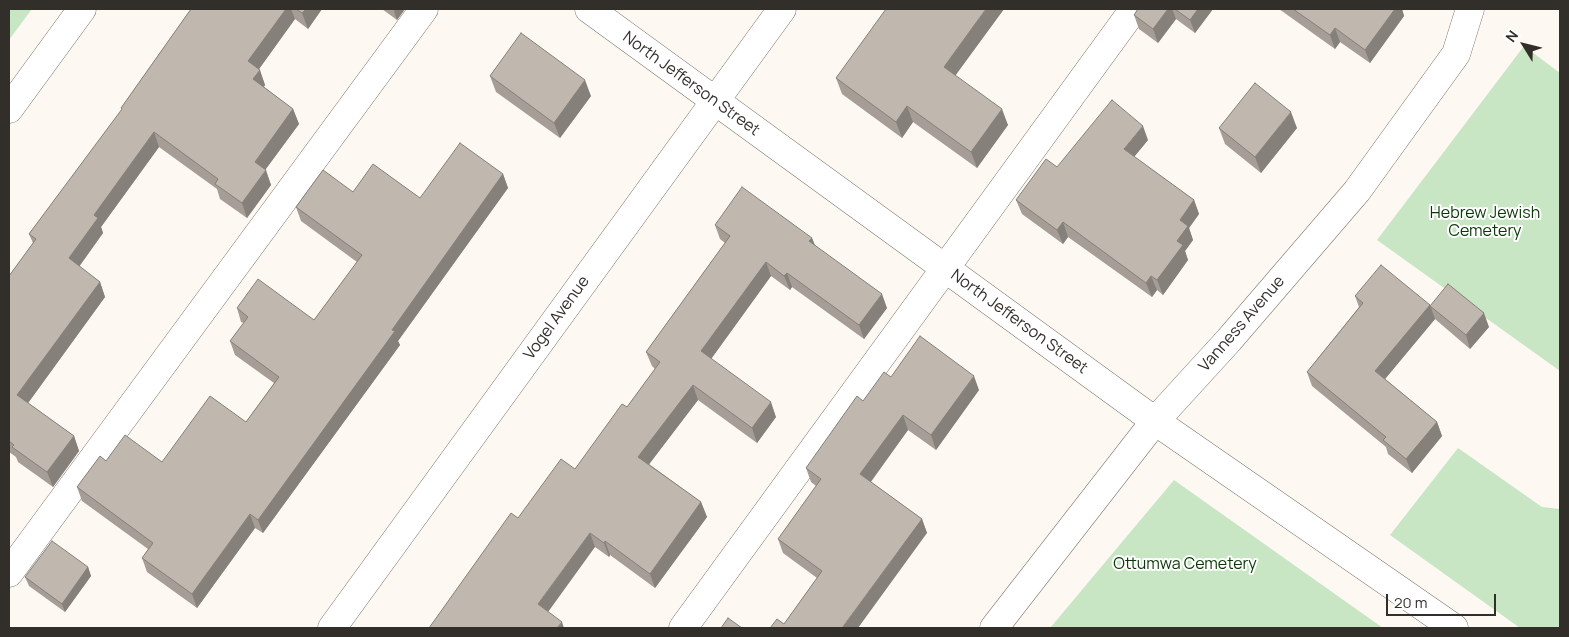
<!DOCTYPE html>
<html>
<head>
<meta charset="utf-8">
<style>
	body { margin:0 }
	#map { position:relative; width:1569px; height:637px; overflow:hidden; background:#fef8f3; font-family:Manrope,sans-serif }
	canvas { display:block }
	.frame { position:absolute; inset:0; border:10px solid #322f2b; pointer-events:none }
	.north { position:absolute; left:1499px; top:20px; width:50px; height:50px; -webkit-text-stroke:4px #fff; paint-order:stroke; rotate:306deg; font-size:14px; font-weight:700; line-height:20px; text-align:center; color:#322f2b }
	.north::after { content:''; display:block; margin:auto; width:18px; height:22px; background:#322f2b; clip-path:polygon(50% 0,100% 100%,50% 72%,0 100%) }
	.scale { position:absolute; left:1386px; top:594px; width:110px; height:22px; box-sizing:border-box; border:2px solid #322f2b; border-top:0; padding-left:6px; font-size:15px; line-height:18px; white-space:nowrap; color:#322f2b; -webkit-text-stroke:4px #fff; paint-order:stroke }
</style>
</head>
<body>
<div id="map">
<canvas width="1569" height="637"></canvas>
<div class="frame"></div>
<div class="north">N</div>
<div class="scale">20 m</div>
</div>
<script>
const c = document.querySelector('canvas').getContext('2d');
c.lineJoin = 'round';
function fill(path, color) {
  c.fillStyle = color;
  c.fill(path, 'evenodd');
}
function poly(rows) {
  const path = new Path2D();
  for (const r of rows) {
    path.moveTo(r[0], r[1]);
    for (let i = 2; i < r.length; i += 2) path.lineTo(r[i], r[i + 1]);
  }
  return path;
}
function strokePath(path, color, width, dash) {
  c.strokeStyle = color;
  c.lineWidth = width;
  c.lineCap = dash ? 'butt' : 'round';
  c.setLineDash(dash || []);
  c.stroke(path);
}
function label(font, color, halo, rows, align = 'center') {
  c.font = font + ' Manrope,sans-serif';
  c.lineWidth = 4;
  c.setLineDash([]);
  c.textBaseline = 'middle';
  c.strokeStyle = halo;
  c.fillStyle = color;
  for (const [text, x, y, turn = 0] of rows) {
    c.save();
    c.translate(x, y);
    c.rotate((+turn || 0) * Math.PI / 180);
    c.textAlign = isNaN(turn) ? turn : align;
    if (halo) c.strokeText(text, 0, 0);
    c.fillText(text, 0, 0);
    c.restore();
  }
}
fill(poly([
	[9,9,32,9,9,40],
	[1524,46,1560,73,1560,371,1377,240],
	[1458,448,1542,507,1560,509,1560,628,1520,628,1390,535],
	[1174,480,1383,628,1050,628]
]), '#c8e6c4');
const minor = poly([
	[589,9,1155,421,1454,628],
	[9,573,424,9],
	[332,628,782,9],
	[683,628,1134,9],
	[994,628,1155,421,1229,340,1357,191,1456,54,1470,9]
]);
const major = poly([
	[9,109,82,9]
]);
strokePath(minor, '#7f776f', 29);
strokePath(major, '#7f776f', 29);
strokePath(minor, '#fff', 28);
strokePath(major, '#fff', 28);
fill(poly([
	[191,9,322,9,308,29,295,19,259,69,265,85,264,87,293,109,299,124,265,170,271,185,247,218,220,199,217,189,159,147,101,227,103,233,79,266,100,282,105,297,28,403,74,436,79,451,53,487,18,462,16,457,9,452,9,276,33,243,29,234,122,110,121,108],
	[382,9,405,9,397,20],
	[1004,9,955,75,1008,125,977,168,913,122,902,138,842,94,836,78],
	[1138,9,1213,9,1195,33,1176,19,1158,43,1139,29,1134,15],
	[1279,9,1402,9,1404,16,1370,63,1340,42,1335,49],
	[490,76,591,96,560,138,496,92],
	[1219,128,1297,128,1261,173,1225,144],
	[1148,140,1134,157,1194,200,1199,214,1189,228,1193,240,1185,251,1188,260,1163,295,1157,290,1152,297,1068,237,1063,244,1022,214,1016,200,1057,167],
	[503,174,508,188,398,341,400,345,263,533,255,528,197,608,147,572,142,558,148,549,82,501,77,487,106,461,162,462,246,422,274,383,235,355,230,341,244,323,241,322,237,308,314,320,357,262,301,221,296,207,353,192,420,198],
	[715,225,812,238,815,245,887,308,864,339,792,287,790,290,771,276,711,359,776,417,757,443,698,400,649,464,701,502,707,517,655,588,610,555,609,557,595,547,429,628,518,518,575,469,627,407,655,369,652,366,646,352,725,243,720,239],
	[1355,296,1430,305,1430,306,1489,327,1470,349,1435,319,1385,379,1437,422,1442,436,1412,473,1388,454,1386,447,1312,386,1307,372,1359,307],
	[891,377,979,390,936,450,908,430,871,482,922,519,927,533,784,624,817,578,783,553,778,539,816,486,811,482,806,468,863,401],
	[88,567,91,576,65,612,29,586,25,577]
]), '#a59d96');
fill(poly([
	[286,9,291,9,295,19,254,76,248,61],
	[306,9,322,9,308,29,302,13],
	[395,9,405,9,397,20,394,11],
	[986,9,1004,9,950,83,944,67],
	[1168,9,1172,9,1176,19,1158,43,1153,29],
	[1198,9,1213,9,1195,33,1190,20],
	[1395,9,1402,9,1404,16,1370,63,1365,50],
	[1335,28,1340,42,1335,49,1330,35],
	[260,70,265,85,258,94,253,79],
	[585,80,591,96,560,138,554,123],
	[907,106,913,122,902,138,896,122],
	[293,109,299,124,260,177,255,162],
	[1002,109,1008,125,977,168,971,152],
	[1291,112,1297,128,1261,173,1255,157],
	[1143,126,1148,140,1129,163,1124,149],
	[154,132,159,147,101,227,103,233,74,274,69,258,94,215],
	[266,170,271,185,247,218,242,203],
	[503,174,508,188,398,341,400,345,263,533,258,520,392,330],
	[1194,200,1199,214,1189,228,1193,240,1185,251,1188,260,1163,295,1157,280,1177,241,1180,220],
	[1063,222,1068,237,1063,244,1057,230],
	[812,238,817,252,809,241],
	[766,262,771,276,706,366,701,351],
	[787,273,792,287,790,290,784,276],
	[1151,276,1157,290,1152,297,1146,283],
	[100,282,105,297,23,410,17,395],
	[882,294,887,308,864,339,859,325],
	[1430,305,1435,319,1380,385,1375,371],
	[1484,313,1489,327,1470,349,1466,335],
	[974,376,979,390,936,450,931,435],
	[693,385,698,400,644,471,638,457],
	[771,402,776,417,757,443,752,428],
	[903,415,908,430,866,488,860,474],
	[1437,422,1442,436,1412,473,1406,459],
	[74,436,79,451,53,487,47,472],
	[701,502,707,517,655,588,650,574],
	[250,514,255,528,197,608,192,594],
	[922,519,927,533,858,628,842,628],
	[590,533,595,547,543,619,538,604],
	[605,541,610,555,609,557,604,543],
	[88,567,91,576,65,612,62,604],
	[562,622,564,628,557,628]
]), '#86807a');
const building = poly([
	[191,9,286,9,248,61,260,70,253,79,293,109,255,162,266,170,242,203,215,184,218,179,154,132,94,215,98,218,69,258,100,282,17,395,74,436,47,472,12,447,14,445,9,441,9,276,36,239,29,234,122,109,121,108,191,9],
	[296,9,306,9,302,13,296,9],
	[886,9,986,9,944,67,1002,109,971,152,907,106,896,122,836,78,886,9],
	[1138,9,1168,9,1153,29,1134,15,1138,9],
	[1175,9,1198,9,1190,20,1175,9],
	[1293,9,1395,9,1365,50,1335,28,1330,35,1293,9],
	[521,33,585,80,554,123,490,76,521,33],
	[1255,83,1291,112,1255,157,1219,128,1255,83],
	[1112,100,1143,126,1124,149,1194,200,1180,220,1188,226,1177,241,1183,245,1157,280,1151,276,1146,283,1063,222,1057,230,1016,200,1046,159,1057,167,1112,100],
	[460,143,503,174,392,330,395,331,258,520,250,514,192,594,142,558,153,543,77,487,100,456,106,461,125,435,162,462,210,396,246,422,279,377,230,341,248,317,237,308,258,279,314,320,362,255,296,207,323,170,353,192,373,164,420,198,460,143],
	[742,187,812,238,809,241,882,294,859,325,787,273,784,276,766,262,701,351,771,402,752,428,693,385,638,457,701,502,650,574,605,541,604,543,590,533,538,604,562,622,557,628,429,628,511,513,518,518,561,459,575,469,622,404,627,407,660,362,646,352,730,236,715,225,742,187],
	[1381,265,1430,305,1375,371,1437,422,1406,459,1383,440,1386,437,1307,372,1363,303,1355,296,1381,265],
	[1448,284,1484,313,1466,335,1430,306,1448,284],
	[920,336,974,376,931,435,903,415,860,474,922,519,842,628,770,628,777,619,784,624,822,571,778,539,821,479,806,468,857,396,863,401,884,372,891,377,920,336],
	[52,541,88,567,62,604,25,577,52,541],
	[728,618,742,628,721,628,728,618]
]);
fill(building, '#c0b7af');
strokePath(building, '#86807a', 1);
label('16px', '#322f2b', '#fff', [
	["North Jefferson Street",691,84,36],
	["Vogel Avenue",557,318,-54],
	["North Jefferson Street",1019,322,36],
	["Vanness Avenue",1242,324,-49]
]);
label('16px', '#0a3807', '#fff', [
	["Hebrew Jewish",1485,214],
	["Cemetery",1485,232],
	["Ottumwa Cemetery",1185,565]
]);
</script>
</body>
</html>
